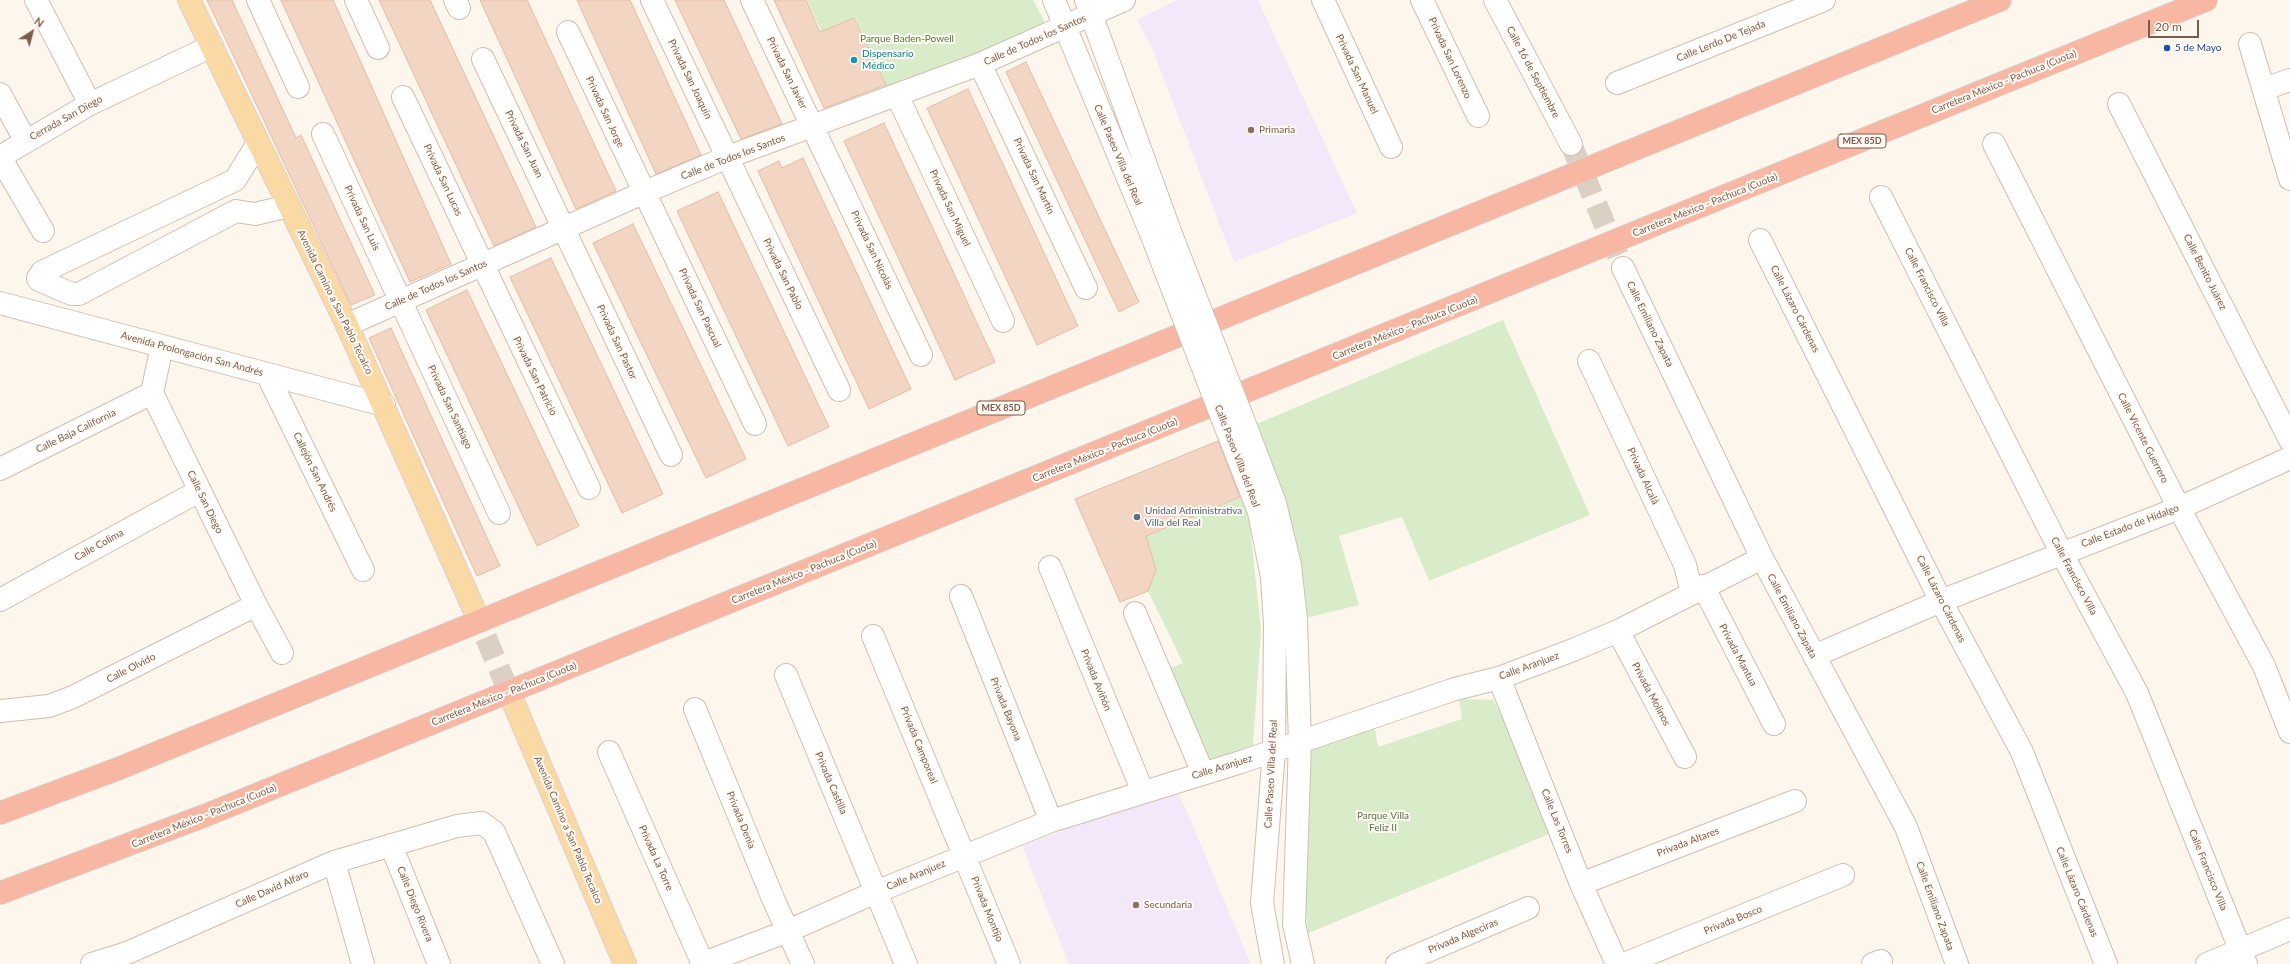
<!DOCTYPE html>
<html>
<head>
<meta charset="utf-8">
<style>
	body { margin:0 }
	#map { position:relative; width:2290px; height:964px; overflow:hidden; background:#fdf6ec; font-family:Lato,sans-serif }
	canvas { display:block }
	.north { position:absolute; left:12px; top:12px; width:40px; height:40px; -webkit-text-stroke:3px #fffaf3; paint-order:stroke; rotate:36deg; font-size:11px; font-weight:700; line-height:16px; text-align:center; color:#7a5c4d }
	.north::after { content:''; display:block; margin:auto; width:14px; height:18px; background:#7a5c4d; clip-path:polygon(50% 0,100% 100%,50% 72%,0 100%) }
	.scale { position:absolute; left:2148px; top:20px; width:51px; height:18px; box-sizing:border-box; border:2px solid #7a5c4d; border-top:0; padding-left:5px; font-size:12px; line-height:14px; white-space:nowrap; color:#7a5c4d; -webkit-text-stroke:3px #fffaf3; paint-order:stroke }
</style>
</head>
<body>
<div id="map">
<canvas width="2290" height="964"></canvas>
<div class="north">N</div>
<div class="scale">20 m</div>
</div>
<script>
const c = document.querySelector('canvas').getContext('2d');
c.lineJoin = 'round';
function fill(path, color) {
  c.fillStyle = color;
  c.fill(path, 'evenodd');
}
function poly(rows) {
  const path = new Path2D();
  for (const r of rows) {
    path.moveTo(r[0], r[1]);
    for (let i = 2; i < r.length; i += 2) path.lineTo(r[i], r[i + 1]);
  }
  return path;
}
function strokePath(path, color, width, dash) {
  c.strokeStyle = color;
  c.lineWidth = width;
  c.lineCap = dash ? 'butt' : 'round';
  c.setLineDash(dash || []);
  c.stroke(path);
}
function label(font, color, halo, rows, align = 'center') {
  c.font = font + ' Lato,sans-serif';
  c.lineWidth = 4;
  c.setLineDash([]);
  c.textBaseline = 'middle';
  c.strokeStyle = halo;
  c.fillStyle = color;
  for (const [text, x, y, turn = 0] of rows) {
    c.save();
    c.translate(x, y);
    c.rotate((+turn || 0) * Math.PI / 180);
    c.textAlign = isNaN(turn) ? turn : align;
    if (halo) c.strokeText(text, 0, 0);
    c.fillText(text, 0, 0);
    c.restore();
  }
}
fill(poly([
	[1177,0,1258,0,1357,213,1234,262,1152,48,1137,20],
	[1178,791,1251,964,1069,964,1022,846,1145,800]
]), '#f3e8fa');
fill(poly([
	[807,0,1033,0,1047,26,887,88,855,18,822,32],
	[1503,320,1590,515,1429,581,1402,517,1339,536,1359,605,1297,620,1247,428],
	[1242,497,1249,518,1261,629,1253,746,1198,767,1163,671,1183,663,1148,591,1156,570,1146,536],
	[1459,699,1493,700,1559,830,1308,933,1305,898,1310,747,1375,729,1378,747,1462,719]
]), '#d8ecc9');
const building = poly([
	[207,0,232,0,296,138,301,135,375,295,351,305,207,0],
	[281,0,333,0,451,264,410,282,281,0],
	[379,0,430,0,536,227,494,246,379,0],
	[480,0,527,0,616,191,576,209,480,0],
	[577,0,630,0,701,155,656,174,577,0],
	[675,0,724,0,782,124,741,139,675,0],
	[774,0,806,0,820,32,854,18,886,85,824,108,774,0],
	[1026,62,1139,302,1119,312,1006,72,1026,62],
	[968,89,1078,326,1037,345,927,108,968,89],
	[884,123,995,362,955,380,844,141,884,123],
	[803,158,911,389,869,409,758,171,779,161,782,168,803,158],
	[718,192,829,427,788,446,677,211,718,192],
	[633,224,746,459,706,478,593,243,633,224],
	[551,258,663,494,622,513,510,277,551,258],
	[467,290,579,526,537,546,426,310,467,290],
	[391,328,500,566,477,576,369,338,391,328],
	[1218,441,1240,497,1146,536,1156,570,1148,591,1120,602,1075,499,1218,441]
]);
fill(building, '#f3d5c3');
strokePath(building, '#e6bba3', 1);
strokePath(poly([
	[1571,144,1623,268]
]), '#dcd0c4', 22, [22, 11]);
strokePath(poly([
	[473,607,511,697]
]), '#dcd0c4', 22, [22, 11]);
const minor = poly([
	[36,0,90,104],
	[258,0,298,87],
	[356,0,378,48],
	[455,0,459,8],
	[652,0,839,390],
	[752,0,921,355],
	[1054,0,1154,241],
	[1086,0,1171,234],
	[1323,0,1391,147],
	[1422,0,1478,116],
	[1495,0,1571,144],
	[568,32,755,424],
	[2250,44,2290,179],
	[483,59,671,455],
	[980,64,1086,288],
	[1617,83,1824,0],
	[2264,89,2290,80],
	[0,94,25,140],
	[897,95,1003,321],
	[403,97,589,488],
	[2119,104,2290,440],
	[323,134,499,513],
	[258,143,235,180,42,272,38,278,39,280,72,294,79,294,236,211,255,214,289,206],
	[1994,144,2179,508,2264,666,2290,732],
	[1881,197,2061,552,2137,693,2246,964],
	[43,231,0,157,90,104,212,46],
	[1760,240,1941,601,2022,752,2106,964],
	[1623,268,1762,558,1906,827,1957,964],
	[0,303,384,405],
	[347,325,645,192,728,157,980,64,1124,0],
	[162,346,152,393,256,605,282,653],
	[1589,361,1685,565,1692,593],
	[267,374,363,570],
	[1241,414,1275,503,1290,565,1296,620,1300,742,1294,924,1303,964],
	[1223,420,1259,512,1272,577,1275,624,1274,751,1262,903,1273,964],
	[0,469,152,393],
	[1050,567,1143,792],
	[1703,586,1774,724],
	[961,596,1051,821],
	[0,600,199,491],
	[1135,613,1203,773],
	[1618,631,1685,757],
	[873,636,1009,964],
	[1814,656,1941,601,2179,508,2290,458],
	[786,675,906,964],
	[1499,678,1581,884,1617,964],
	[695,709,774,901,803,964],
	[0,711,49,706,73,697,256,605],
	[609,752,703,964],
	[391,845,439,964],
	[334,862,363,964],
	[1581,884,1795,801],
	[92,964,127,953,334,862,457,826,482,823,494,832,553,964],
	[701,964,788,931,876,892,1051,821,1241,762,1455,689,1499,678,1573,650,1618,631,1762,558],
	[1397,964,1528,908],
	[1624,964,1843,875],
	[1873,964,1881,961],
	[2207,964,2290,929]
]);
const major = poly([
	[189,0,347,325,473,607],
	[511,697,625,964]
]);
const highway = poly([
	[0,813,120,768,2000,0],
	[0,893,209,814,2206,0]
]);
strokePath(minor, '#d1beb0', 24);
strokePath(major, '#dad1cd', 24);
strokePath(highway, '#dad1cd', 24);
strokePath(minor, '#fff', 22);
strokePath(major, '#fbd9a5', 22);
strokePath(highway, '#f7b7a3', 22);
const minorBridge = poly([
	[1171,234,1241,414],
	[1154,241,1223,420]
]);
strokePath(minorBridge, '#d1beb0', 24, []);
strokePath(minorBridge, '#fff', 22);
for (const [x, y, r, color] of [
	[2167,48,4,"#1a4fb4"],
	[854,60,4,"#0f9aa8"],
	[1251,130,4,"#8d6e63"],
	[1137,517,4,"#5c6f8a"],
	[1136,905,4,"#8d6e63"]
]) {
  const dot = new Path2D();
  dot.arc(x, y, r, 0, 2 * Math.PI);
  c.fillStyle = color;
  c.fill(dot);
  strokePath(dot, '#fffaf3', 1.5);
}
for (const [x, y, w] of [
	[1862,141,48],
	[1001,408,48]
]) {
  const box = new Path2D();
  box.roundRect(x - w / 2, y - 7, w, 14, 3);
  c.fillStyle = '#fffaf3';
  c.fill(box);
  strokePath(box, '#7a5c4d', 1);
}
label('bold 9px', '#7a5c4d', null, [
	["MEX 85D",1862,141],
	["MEX 85D",1001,408]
]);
label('10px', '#537a41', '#fffaf3', [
	["Parque Baden-Powell",907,39],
	["Parque Villa",1383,816],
	["Feliz II",1383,828]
]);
label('10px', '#7a5c4d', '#fffaf3', [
	["Calle de Todos los Santos",1035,40,-24],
	["Calle Lerdo De Tejada",1721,41,-22],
	["Privada San Lorenzo",1450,58,65],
	["Calle 16 de Septiembre",1533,72,62],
	["Privada San Javier",787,73,64],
	["Privada San Manuel",1357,74,65],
	["Privada San Joaquín",690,79,64],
	["Carretera México - Pachuca (Cuota)",2004,82,-22],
	["Privada San Jorge",605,112,65],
	["Cerrada San Diego",66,118,-29],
	["Privada San Juan",524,144,64],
	["Calle Paseo Villa del Real",1118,155,67],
	["Calle de Todos los Santos",733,157,-21],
	["Privada San Martín",1034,176,65],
	["Privada San Lucas",443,180,65],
	["Carretera México - Pachuca (Cuota)",1705,205,-22],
	["Privada San Miguel",950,208,65],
	["Privada San Luis",362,218,65],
	["Privada San Nicolás",872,250,65],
	["Calle Benito Juárez",2205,272,63],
	["Privada San Pablo",783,274,64],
	["Calle de Todos los Santos",436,285,-24],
	["Calle Francisco Villa",1927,287,63],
	["Avenida Camino a San Pablo Tecalco",335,302,64],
	["Privada San Pascual",700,308,65],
	["Calle Lázaro Cárdenas",1795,309,63],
	["Calle Emiliano Zapata",1650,324,64],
	["Carretera México - Pachuca (Cuota)",1405,328,-22],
	["Privada San Pastor",617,342,65],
	["Avenida Prolongación San Andrés",192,354,15],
	["Privada San Patricio",535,376,64],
	["Privada San Santiago",450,407,65],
	["Calle Baja California",76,431,-26],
	["Calle Vicente Guerrero",2143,438,63],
	["Carretera México - Pachuca (Cuota)",1105,450,-22],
	["Calle Paseo Villa del Real",1237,456,69],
	["Callejón San Andrés",315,472,64],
	["Privada Alcalá",1643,476,65],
	["Calle San Diego",205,502,64],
	["Calle Estado de Hidalgo",2130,526,-21],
	["Calle Colima",99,545,-29],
	["Carretera México - Pachuca (Cuota)",804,572,-22],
	["Calle Francisco Villa",2074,576,62],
	["Calle Lázaro Cárdenas",1941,599,63],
	["Calle Emiliano Zapata",1792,616,62],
	["Privada Mantua",1738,655,62],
	["Calle Aranjuez",1529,666,-20],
	["Calle Olvido",131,668,-27],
	["Privada Aviñón",1096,680,68],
	["Carretera México - Pachuca (Cuota)",504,694,-22],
	["Privada Molinos",1651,694,62],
	["Privada Bayona",1006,709,68],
	["Privada Camporeal",919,745,68],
	["Calle Aranjuez",1222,767,-17],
	["Calle Paseo Villa del Real",1271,774,-87],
	["Privada Castilla",831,783,67],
	["Carretera México - Pachuca (Cuota)",204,816,-22],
	["Privada Denia",741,820,68],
	["Calle Las Torres",1557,821,68],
	["Avenida Camino a San Pablo Tecalco",568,830,67],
	["Privada Altares",1688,842,-21],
	["Privada La Torre",656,858,66],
	["Calle Francisco Villa",2208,870,68],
	["Calle Aranjuez",916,875,-23],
	["Calle David Alfaro",272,889,-24],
	["Calle Lázaro Cárdenas",2077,892,68],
	["Calle Diego Rivera",415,904,68],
	["Calle Emiliano Zapata",1935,906,70],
	["Privada Montijo",987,909,68],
	["Privada Bosco",1733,920,-22],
	["Privada Algeciras",1463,936,-23]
]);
label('10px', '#164399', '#fffaf3', [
	["5 de Mayo",2175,48]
], 'left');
label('10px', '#0d838f', '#fffaf3', [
	["Dispensario",862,54],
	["Médico",862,66]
], 'left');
label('10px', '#785e54', '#fffaf3', [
	["Primaria",1259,130],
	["Secundaria",1144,905]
], 'left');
label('10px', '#4e5e75', '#fffaf3', [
	["Unidad Administrativa",1145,511],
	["Villa del Real",1145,523]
], 'left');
</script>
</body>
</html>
